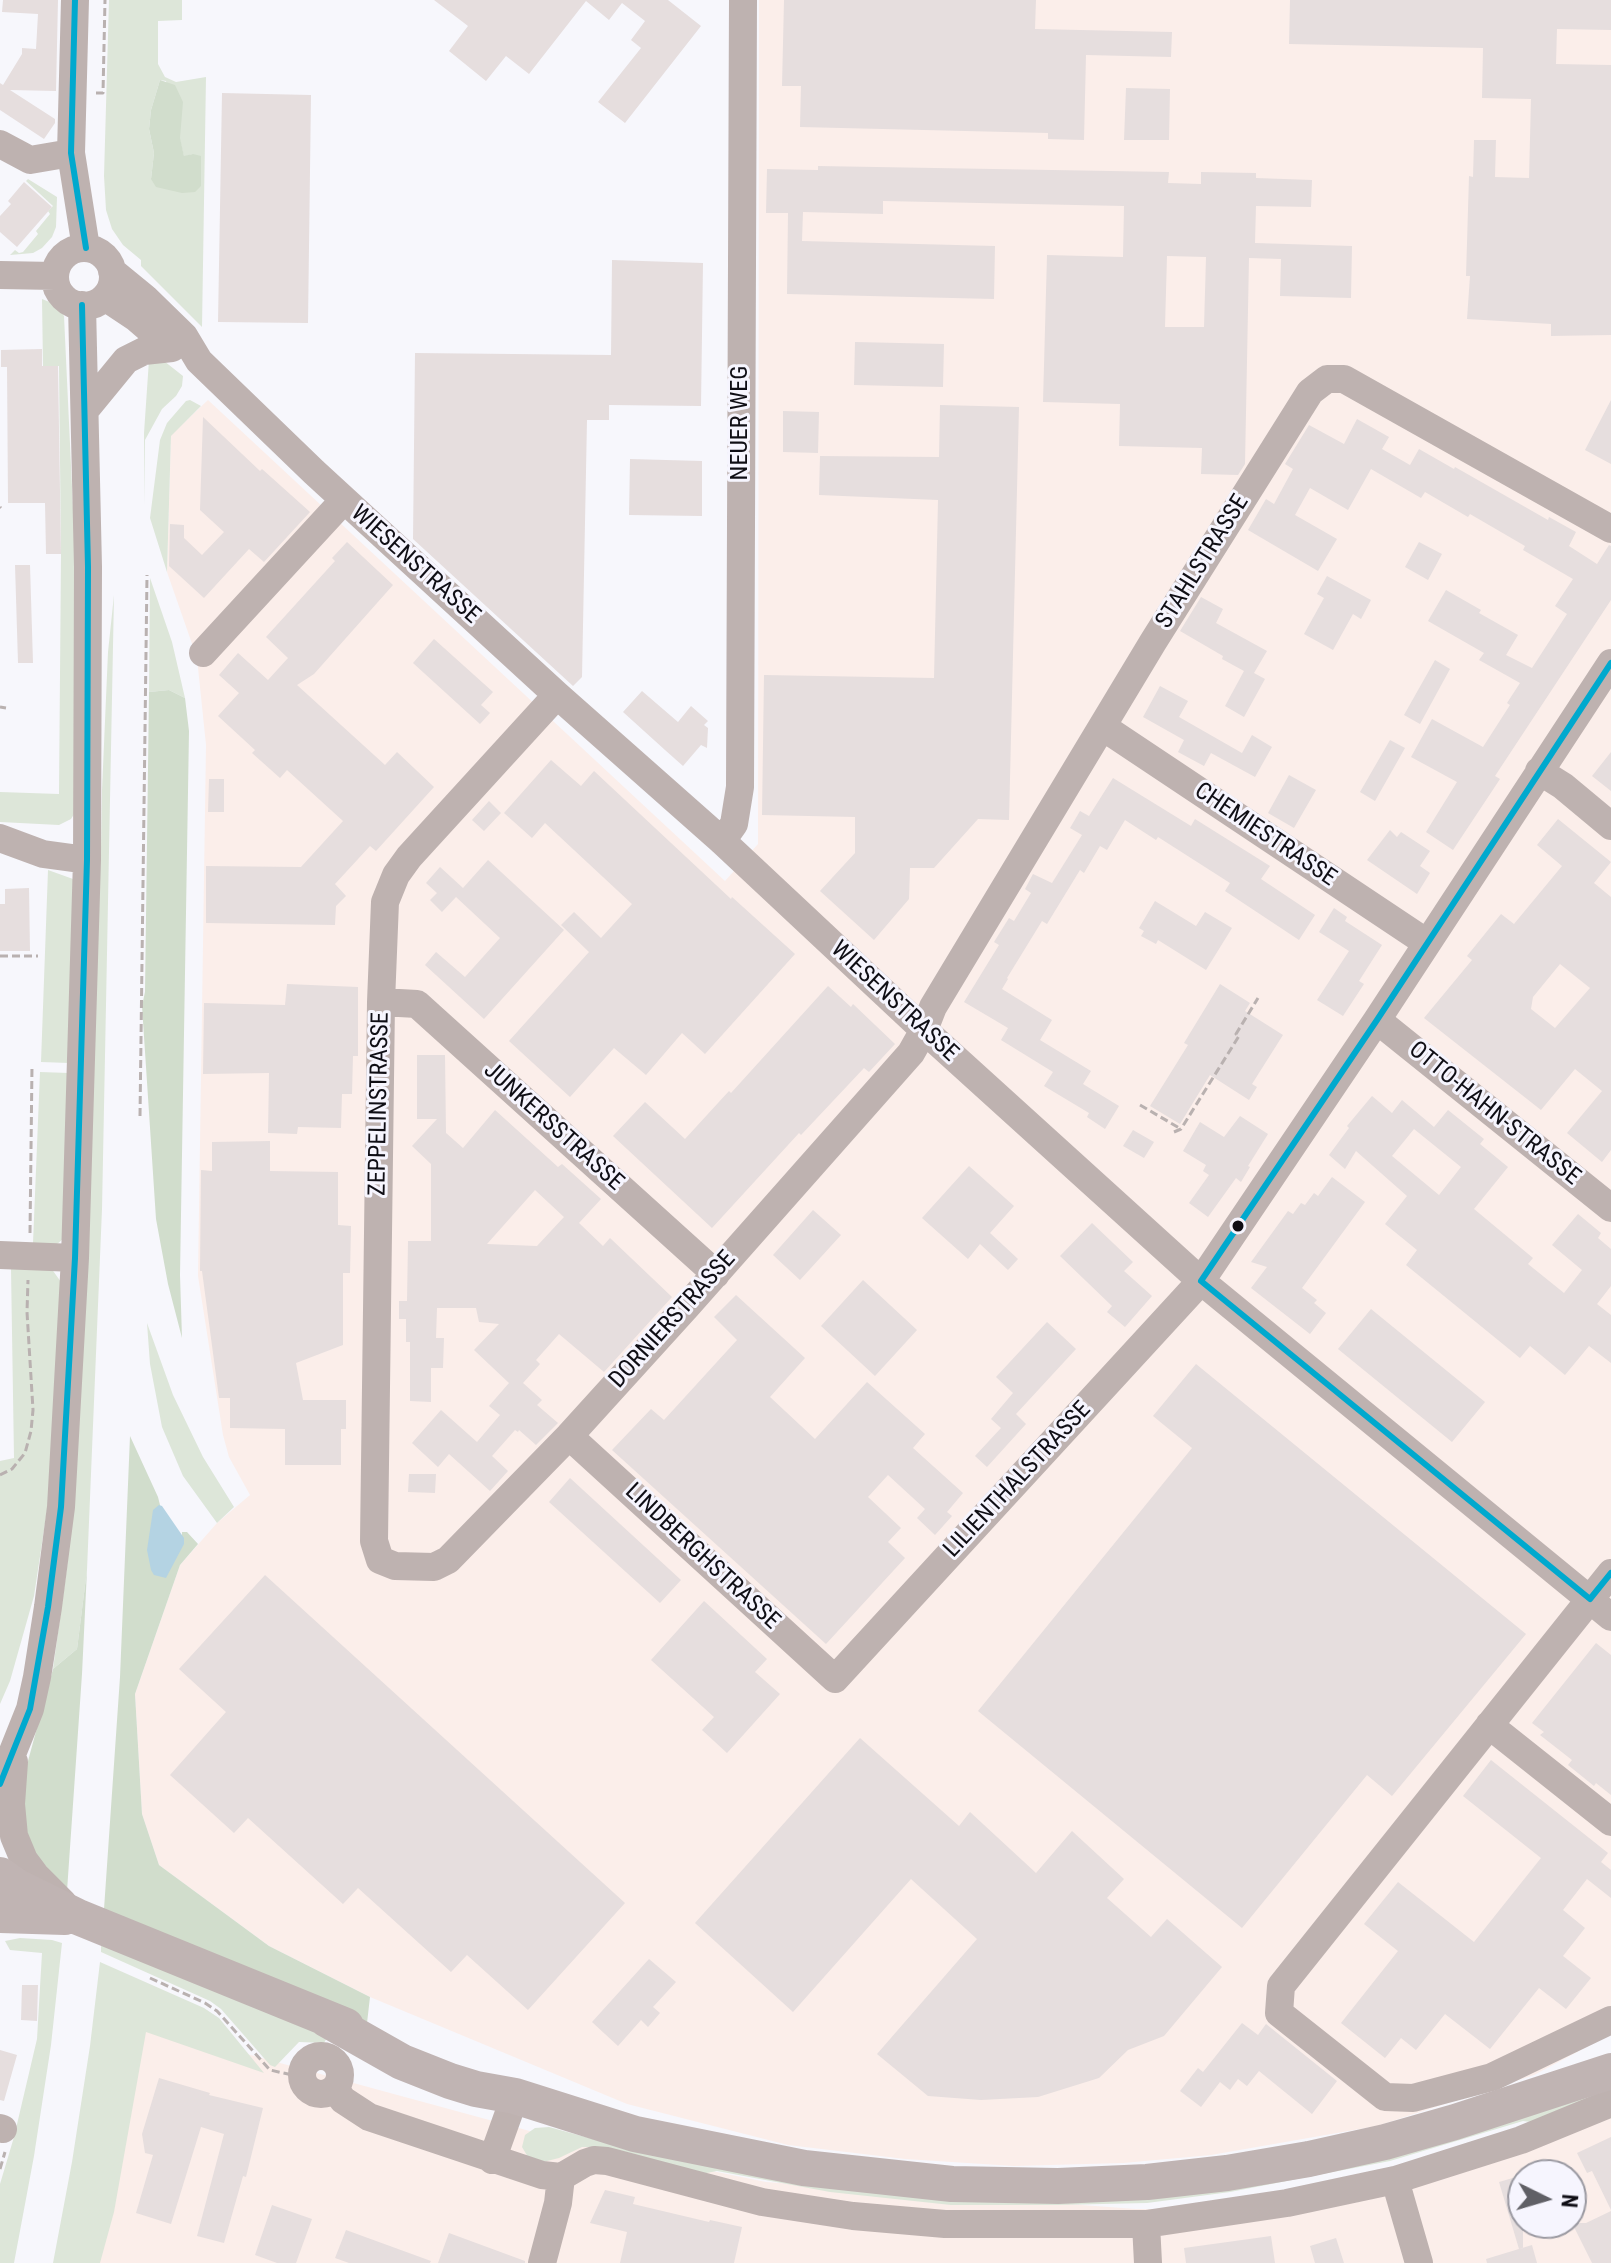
<!DOCTYPE html>
<html>
<head>
<meta charset="utf-8">
<style>
	body { margin:0 }
	#map { position:relative; width:1611px; height:2263px; overflow:hidden; background:#f7f7fc; font-family:"Roboto Condensed",sans-serif }
	canvas { display:block }
	.north { position:absolute; left:1507px; top:2159px; width:80px; height:80px; box-sizing:border-box; background:#f6f5fe; border:2px solid #9a99a1; border-radius:50%; rotate:95deg; font-size:22px; font-weight:700; line-height:32px; text-align:center; color:#0f0e15 }
	.north::after { content:''; display:block; margin:auto; width:28px; height:36px; background:#606066; clip-path:polygon(50% 0,100% 100%,50% 72%,0 100%) }
</style>
</head>
<body>
<div id="map">
<canvas width="1611" height="2263"></canvas>
<div class="north">N</div>
</div>
<script>
const c = document.querySelector('canvas').getContext('2d');
c.lineJoin = 'round';
function fill(path, color) {
  c.fillStyle = color;
  c.fill(path, 'evenodd');
}
function poly(rows) {
  const path = new Path2D();
  for (const r of rows) {
    if (r.length === 3) {
      path.moveTo(r[0] + r[2], r[1]);
      path.arc(r[0], r[1], r[2], 0, 2 * Math.PI);
      continue;
    }
    path.moveTo(r[0], r[1]);
    for (let i = 2; i < r.length; i += 2) path.lineTo(r[i], r[i + 1]);
  }
  return path;
}
function strokePath(path, color, width, dash) {
  c.strokeStyle = color;
  c.lineWidth = width;
  c.lineCap = dash ? 'butt' : 'round';
  c.setLineDash(dash || []);
  c.stroke(path);
}
function label(font, color, halo, rows, align = 'center') {
  c.font = font + ' "Roboto Condensed",sans-serif';
  c.lineWidth = 6;
  c.setLineDash([]);
  c.textBaseline = 'middle';
  c.strokeStyle = halo;
  c.fillStyle = color;
  for (const [text, x, y, turn = 0] of rows) {
    c.save();
    c.translate(x, y);
    c.rotate((+turn || 0) * Math.PI / 180);
    c.textAlign = isNaN(turn) ? turn : align;
    if (halo) c.strokeText(text, 0, 0);
    c.fillText(text, 0, 0);
    c.restore();
  }
}
fill(poly([
	[759,0,1611,0,1611,2034,1534,2075,1377,2126,1211,2155,1123,2163,1014,2166,905,2159,788,2145,627,2104,370,1997,269,1946,159,1865,142,1814,135,1694,180,1565,217,1523,250,1495,229,1457,223,1435,198,1276,206,745,197,658,167,572,171,435,208,400,725,881,758,844],
	[139,2019,247,2054,570,2142,766,2182,1136,2209,1307,2210,1611,2117,1611,2263,99,2263],
	[1523,2175,1571,2175,1571,2223,1523,2223]
]), '#fbeeea');
fill(poly([
	[109,0,182,0,182,20,158,21,158,64,165,77,176,82,206,77,202,327,141,266,141,260,123,245,112,229,106,210,104,176],
	[160,80,166,81,184,157,193,154,151,179,154,153,149,129,151,110],
	[28,179,57,197,56,227,52,237,42,248,33,253,10,255,15,250,19,253,23,252,38,234,36,231,50,214,48,211,53,206,26,181],
	[42,299,57,305,64,316,78,615,78,808,71,819,59,825,0,822,0,792,59,794,61,555,59,366,43,366],
	[149,360,164,361,183,376,182,386,176,396,162,409,145,440,144,506,144,433],
	[190,400,201,406,171,436,167,572,150,518,160,440,167,423,186,401],
	[150,578,172,642,185,698,169,690,149,692],
	[114,595,102,1209,87,1570,77,1649,53,1669,67,1567,73,1500,101,848,102,790,108,652],
	[48,870,73,879,69,1063,41,1062],
	[40,1072,69,1073,64,1238,56,1245,33,1243],
	[51,1268,61,1282,49,1497,34,1596,10,1681,0,1704,0,1461,14,1458,11,1269],
	[147,1323,173,1395,203,1457,234,1507,217,1523,183,1476,162,1427,150,1364],
	[20,1938,52,1940,62,1943,51,2045,34,2156,14,2263,0,2263,0,2184,14,2137,37,2039,42,1953,10,1950,5,1941],
	[101,1944,329,2034,324,2043,299,2042,275,2067,270,2065,221,2009,210,2001,101,1952],
	[100,1962,204,2008,219,2018,264,2073,146,2032,114,2212,100,2263,53,2263,72,2162,90,2046],
	[1611,2090,1538,2123,1523,2121,1390,2161,1230,2192,1147,2203,1058,2205,951,2205,830,2192,717,2171,691,2176,643,2157,605,2147,582,2147,559,2158,543,2162,528,2157,522,2147,525,2135,535,2128,549,2127,633,2150,1058,2198]
]), '#dde6d9');
fill(poly([
	[160,80,175,85,183,102,180,138,184,156,193,154,201,156,201,186,195,192,182,193,156,187,151,179,154,153,149,129,151,110],
	[169,690,185,698,189,731,180,1275,182,1338,168,1284,156,1219,142,1006,145,992,149,692],
	[130,1436,158,1497,161,1509,182,1540,182,1532,187,1532,198,1544,180,1565,135,1694,142,1814,159,1865,269,1946,370,1997,367,2023,104,1909,120,1677],
	[87,1570,82,1674,67,1891,26,1843,22,1783,53,1669,77,1649]
]), '#d1ddcc');
fill(poly([
	[159,1505,162,1506,184,1538,184,1544,166,1578,154,1575,151,1570,147,1550,153,1510]
]), '#b4d3e3');
fill(poly([
	[3,0,58,0,56,91,10,90,55,119,55,123,44,139,0,110,0,83,3,85,22,54,22,48,36,49,38,14,2,12],
	[434,0,668,0,701,26,625,123,598,102,641,48,631,40,645,21,622,3,609,20,586,1,529,74,506,56,486,81,449,51,468,26],
	[784,0,1036,0,1035,29,1172,32,1171,57,1086,55,1084,140,1048,139,1048,133,800,127,801,86,782,86],
	[1290,0,1611,0,1611,30,1557,29,1556,64,1611,65,1611,335,1551,336,1551,324,1467,319,1470,276,1466,276,1469,176,1473,177,1474,140,1496,140,1495,177,1529,178,1531,99,1482,98,1483,48,1289,44],
	[1126,88,1170,89,1169,140,1124,140],
	[222,93,311,95,308,323,218,322],
	[818,166,1169,172,1168,183,1201,184,1201,172,1256,173,1256,178,1312,180,1311,207,1256,206,1255,243,1352,246,1351,298,1280,296,1281,259,1249,258,1245,464,1238,475,1201,474,1202,448,1119,446,1120,404,1043,402,1047,255,1123,257,1124,206,883,201,883,214,803,212,802,241,995,246,994,299,787,294,788,213,766,213,767,169,818,170],
	[1167,256,1206,257,1204,327,1165,327],
	[24,182,52,207,17,247,0,232,0,216,11,204,8,201],
	[612,260,703,263,701,406,609,405,609,420,587,420,582,677,573,686,413,539,415,353,611,355],
	[855,342,944,344,943,387,854,385],
	[42,349,42,366,58,366,61,554,46,554,45,503,8,503,7,367,1,367,1,350],
	[1611,400,1611,464,1585,450],
	[940,405,1019,407,1009,820,978,819,934,868,910,868,909,899,874,940,820,891,855,853,855,817,762,815,764,675,934,678,938,500,819,495,820,456,939,457],
	[783,411,819,412,818,453,783,452],
	[203,417,260,471,262,469,310,512,264,562,249,549,204,598,169,566,170,524,184,525,184,538,202,555,224,532,200,510],
	[1357,419,1389,437,1382,449,1410,465,1419,449,1454,469,1455,467,1548,520,1549,517,1576,532,1569,546,1597,564,1609,545,1611,546,1611,600,1495,776,1500,779,1453,850,1426,832,1457,782,1411,757,1432,719,1483,747,1510,705,1507,703,1520,683,1479,660,1484,653,1428,621,1446,590,1481,610,1479,613,1518,635,1506,655,1532,668,1567,614,1555,606,1573,579,1523,550,1525,546,1470,514,1468,517,1425,492,1421,498,1371,469,1348,510,1310,488,1295,515,1337,539,1318,571,1248,530,1266,499,1274,504,1293,469,1285,464,1309,425,1344,444],
	[630,459,702,461,702,516,629,515],
	[347,542,393,585,314,674,297,685,385,765,397,752,434,787,376,851,370,846,335,884,346,896,336,906,335,925,206,923,206,866,301,867,343,821,287,770,280,778,252,753,255,750,218,716,239,693,219,675,238,653,268,680,288,658,266,637,335,561,332,558],
	[1419,542,1442,554,1428,580,1405,567],
	[15,565,30,565,33,663,18,663],
	[1327,576,1371,600,1361,619,1353,614,1333,650,1304,634,1324,598,1317,594],
	[1201,597,1223,609,1216,623,1267,651,1254,673,1265,679,1244,717,1225,706,1244,671,1222,659,1223,656,1180,631],
	[434,639,493,692,481,705,490,713,480,724,413,663],
	[1435,660,1450,669,1420,724,1404,715],
	[1160,686,1188,701,1179,717,1242,753,1252,735,1272,747,1255,777,1211,753,1204,766,1178,752,1184,740,1143,717],
	[642,691,678,722,691,706,708,721,704,725,708,728,707,748,701,745,683,766,665,750,623,712],
	[1390,740,1405,748,1375,801,1360,792],
	[1611,752,1611,791,1592,776],
	[551,760,581,786,594,771,731,899,732,897,795,954,705,1054,682,1033,646,1075,614,1048,570,1097,509,1041,589,952,561,925,574,912,601,938,632,904,545,823,532,838,504,813],
	[1289,775,1316,790,1294,828,1268,813],
	[1113,778,1191,826,1195,819,1270,866,1261,879,1315,915,1299,940,1225,891,1230,883,1158,837,1156,840,1125,820,1107,850,1100,846,1084,873,1080,870,1047,924,1042,921,1007,978,1008,979,1002,989,1052,1020,1040,1040,1091,1071,1083,1084,1119,1106,1105,1129,1087,1117,1089,1113,1044,1086,1053,1072,1001,1040,1008,1028,964,1002,999,945,994,942,1009,918,1014,921,1031,893,1025,889,1033,874,1052,883,1082,835,1070,828,1080,811,1089,816],
	[209,779,224,779,224,812,208,812],
	[489,801,501,813,484,831,472,820],
	[1558,819,1611,862,1594,883,1611,897,1611,1150,1602,1162,1567,1133,1602,1091,1575,1069,1541,1110,1424,1018,1472,960,1467,956,1501,914,1514,924,1562,866,1537,845],
	[1560,964,1590,988,1555,1028,1531,1009,1533,997],
	[1390,830,1397,837,1401,832,1430,851,1420,866,1430,873,1417,894,1367,860],
	[488,860,564,930,484,1019,425,965,436,952,465,977,500,938,456,897,442,912,430,900,437,893,426,883,440,867,463,888],
	[29,888,30,951,0,951,0,904,5,904,5,889],
	[1155,901,1196,926,1205,912,1232,928,1206,970,1158,940,1156,944,1141,936,1144,931,1139,928],
	[1334,908,1347,917,1345,921,1382,945,1359,981,1364,984,1343,1016,1317,1000,1349,951,1319,932],
	[287,984,358,987,358,1056,353,1056,352,1094,342,1094,341,1128,298,1127,297,1134,268,1133,269,1073,203,1074,204,1003,285,1005],
	[1220,984,1250,1003,1245,1011,1283,1035,1252,1084,1257,1087,1249,1100,1210,1075,1180,1124,1150,1106,1188,1045,1184,1043],
	[828,986,851,1007,853,1004,895,1044,869,1072,864,1068,801,1135,799,1133,712,1228,613,1136,645,1102,685,1139,729,1091,731,1093],
	[417,1055,445,1055,446,1133,463,1148,495,1110,558,1167,562,1164,601,1199,579,1223,603,1246,610,1238,672,1297,604,1372,559,1334,536,1360,540,1364,523,1383,542,1400,537,1405,558,1423,536,1445,519,1430,518,1432,515,1430,492,1456,508,1471,490,1491,449,1454,438,1467,412,1443,441,1410,477,1442,500,1415,489,1406,509,1383,474,1350,499,1324,479,1322,476,1308,437,1308,436,1338,444,1338,443,1368,431,1368,431,1402,410,1401,410,1342,406,1342,406,1319,399,1319,399,1301,407,1301,408,1241,431,1241,431,1164,412,1146,437,1119,417,1119],
	[535,1190,564,1217,537,1246,487,1244],
	[1372,1096,1392,1113,1402,1100,1434,1127,1448,1110,1484,1139,1480,1144,1508,1167,1474,1209,1533,1258,1528,1264,1564,1293,1582,1270,1552,1245,1578,1214,1601,1233,1598,1238,1611,1249,1611,1286,1597,1304,1611,1315,1611,1363,1589,1346,1565,1375,1530,1346,1520,1358,1406,1265,1417,1250,1385,1224,1407,1196,1356,1151,1345,1169,1329,1155,1349,1128,1347,1126],
	[1414,1129,1461,1167,1439,1195,1392,1156],
	[1240,1116,1268,1134,1248,1166,1250,1167,1241,1182,1236,1178,1208,1217,1189,1203,1209,1175,1203,1171,1206,1165,1183,1151,1200,1122,1224,1137],
	[1133,1130,1154,1142,1144,1158,1123,1146],
	[270,1141,270,1171,338,1172,338,1225,351,1226,350,1273,343,1273,343,1345,296,1363,303,1400,346,1400,346,1429,341,1429,341,1465,285,1465,285,1429,230,1428,230,1398,219,1398,202,1271,200,1271,201,1170,212,1171,212,1142],
	[969,1166,1014,1206,990,1233,1018,1259,1008,1270,980,1244,968,1259,922,1218],
	[1332,1177,1365,1202,1302,1288,1317,1300,1314,1303,1326,1313,1310,1334,1251,1288,1267,1267,1251,1262,1288,1211,1293,1214,1301,1203,1305,1205,1314,1193,1318,1196],
	[813,1210,841,1235,800,1280,773,1255],
	[1092,1223,1133,1262,1124,1271,1152,1296,1125,1327,1107,1312,1112,1306,1060,1256],
	[863,1280,917,1330,875,1376,821,1326],
	[736,1295,805,1358,770,1397,815,1439,867,1382,925,1434,913,1448,963,1493,947,1512,952,1516,935,1535,917,1518,925,1509,888,1475,868,1497,901,1528,888,1542,905,1558,826,1644,612,1450,651,1409,664,1420,737,1340,714,1317],
	[1371,1309,1485,1402,1452,1442,1338,1349],
	[1047,1322,1076,1349,1016,1414,1026,1424,987,1467,975,1456,1001,1428,991,1419,1013,1393,996,1377],
	[1196,1364,1526,1634,1392,1796,1367,1775,1242,1928,978,1711,1192,1448,1153,1416],
	[409,1474,436,1474,435,1493,408,1492],
	[570,1478,681,1580,660,1603,549,1502],
	[265,1575,625,1903,528,2010,467,1955,451,1972,358,1888,343,1904,248,1818,234,1833,170,1775,226,1712,179,1669],
	[704,1601,767,1659,755,1672,780,1694,727,1753,702,1730,714,1717,651,1660],
	[1596,1643,1611,1655,1611,1795,1596,1783,1594,1786,1568,1765,1572,1760,1540,1735,1544,1732,1532,1723],
	[860,1738,959,1826,970,1812,1036,1873,1072,1831,1124,1879,1107,1898,1151,1937,1167,1919,1222,1967,1164,2036,1128,2050,1099,2078,1038,2097,981,2100,928,2096,877,2054,977,1939,911,1879,793,2012,695,1923],
	[1491,1760,1608,1853,1601,1862,1611,1870,1611,1898,1587,1879,1563,1910,1585,1928,1563,1956,1591,1978,1566,2009,1539,1988,1490,2049,1445,2014,1416,2050,1401,2038,1385,2058,1341,2023,1398,1951,1364,1924,1398,1882,1474,1942,1541,1858,1463,1796],
	[649,1959,676,1982,653,2007,660,2013,648,2027,641,2020,618,2046,592,2022],
	[22,1985,38,1985,37,2021,21,2020],
	[1242,2023,1258,2035,1266,2024,1337,2081,1312,2114,1259,2071,1247,2086,1238,2079,1230,2090,1220,2082,1201,2107,1180,2091,1198,2068,1203,2072],
	[0,2050,17,2055,4,2101,0,2100],
	[159,2078,210,2093,209,2095,263,2108,246,2177,243,2176,224,2243,197,2236,224,2134,201,2127,171,2224,136,2213,153,2155,145,2153,142,2134],
	[1611,2137,1611,2210,1592,2171,1587,2173,1577,2153],
	[1523,2175,1523,2248,1519,2249,1499,2182],
	[605,2190,635,2197,633,2204,709,2222,710,2220,742,2227,734,2263,620,2263,627,2232,590,2223],
	[272,2205,312,2219,296,2263,277,2263,255,2255],
	[1611,2211,1611,2263,1592,2263,1572,2223,1586,2223],
	[346,2230,431,2261,430,2263,349,2263,335,2258],
	[449,2233,525,2261,525,2263,438,2263],
	[1271,2236,1275,2263,1186,2263,1184,2248],
	[1336,2238,1344,2263,1315,2263,1310,2246],
	[1532,2245,1537,2263,1487,2263,1486,2259]
]), '#e6dede');
strokePath(poly([
	[96,93,103,93,105,0],
	[0,507,1,508],
	[0,707,6,708],
	[0,956,38,956],
	[1140,1105,1181,1129],
	[140,1116,147,575],
	[1174,1132,1181,1129,1239,1036,1236,1034,1258,998],
	[30,1233,32,1066],
	[0,1475,12,1469,25,1453,31,1431,33,1410,27,1312,28,1280],
	[150,1978,205,2003,217,2011,270,2070,301,2077],
	[0,2169,5,2152]
]), '#b9b1b0', 3, [8, 4]);
strokePath(poly([
	[75,0,71,153,86,248],
	[0,144,30,160,71,153],
	[84,277,29],
	[112,271,145,298,184,336,199,361,314,472,557,695,722,841,924,1030,1201,1281,1611,1617],
	[0,275,55,276],
	[105,297,135,317,164,342],
	[85,410,126,360,144,351,172,348],
	[203,653,344,500],
	[557,695,409,857,396,875,385,902,381,1002,374,1541,380,1560,395,1566,434,1567,448,1560,569,1436,687,1306,911,1053,924,1030,933,1007,1153,642,1310,392,1327,379,1344,379,1611,529],
	[1103,727,1427,943],
	[1539,771,1563,786,1611,826],
	[0,838,43,854,87,860],
	[722,841,734,824,740,787,743,0],
	[381,1002,417,1004,716,1274],
	[1377,1020,1611,1208],
	[0,1255,75,1258],
	[569,1436,835,1679,1201,1281,1377,1020,1611,663],
	[1611,1573,1281,1986,1279,2013,1385,2097,1413,2098,1492,2077,1611,2020],
	[1489,1725,1611,1822],
	[14,1762,11,1804,14,1836,24,1860,36,1876,63,1903],
	[0,1784,30,1709,37,1677,48,1607,61,1507,75,1258,87,860,88,567,82,305],
	[321,2075,19],
	[335,2089,343,2100,369,2117,542,2175,561,2177,585,2163,594,2160,607,2161,762,2202,853,2216,945,2224,1146,2224,1287,2203,1395,2180,1521,2140,1611,2103],
	[0,2128,3,2129],
	[492,2160,515,2096],
	[1395,2180,1419,2263],
	[1146,2224,1148,2263],
	[542,2263,558,2203,561,2177]
]), '#beb2b0', 28);
strokePath(poly([
	[0,1875,17,1887,78,1917,346,2026],
	[0,1915,65,1917],
	[326,2019,402,2062,450,2081,476,2089,515,2096,635,2134,804,2168,952,2184,1058,2186,1147,2182,1227,2173,1309,2159,1385,2142,1455,2122,1611,2071]
]), '#c0b4b3', 36);
strokePath(poly([
	[75,0,71,153,86,248],
	[1611,663,1377,1020,1201,1281,1590,1599,1611,1573],
	[0,1784,30,1709,48,1607,61,1507,75,1258,87,860,88,567,82,305]
]), '#00a9ce', 6);
for (const [x, y, r, color] of [
	[1238,1226,7,"#0f0e15"]
]) {
  const dot = new Path2D();
  dot.arc(x, y, r, 0, 2 * Math.PI);
  c.fillStyle = color;
  c.fill(dot);
  strokePath(dot, '#f6f5fe', 3);
}
label('24px', '#0f0e15', '#f6f5fe', [
	["NEUER WEG",741,423,-90],
	["STAHLSTRASSE",1203,562,-58],
	["WIESENSTRASSE",415,565,42],
	["CHEMIESTRASSE",1265,835,34],
	["WIESENSTRASSE",894,1002,43],
	["ZEPPELINSTRASSE",380,1104,-89],
	["OTTO-HAHN-STRASSE",1494,1114,39],
	["JUNKERSSTRASSE",553,1127,42],
	["DORNIERSTRASSE",673,1320,-48],
	["LILIENTHALSTRASSE",1018,1480,-47],
	["LINDBERGHSTRASSE",702,1557,43]
]);
</script>
</body>
</html>
